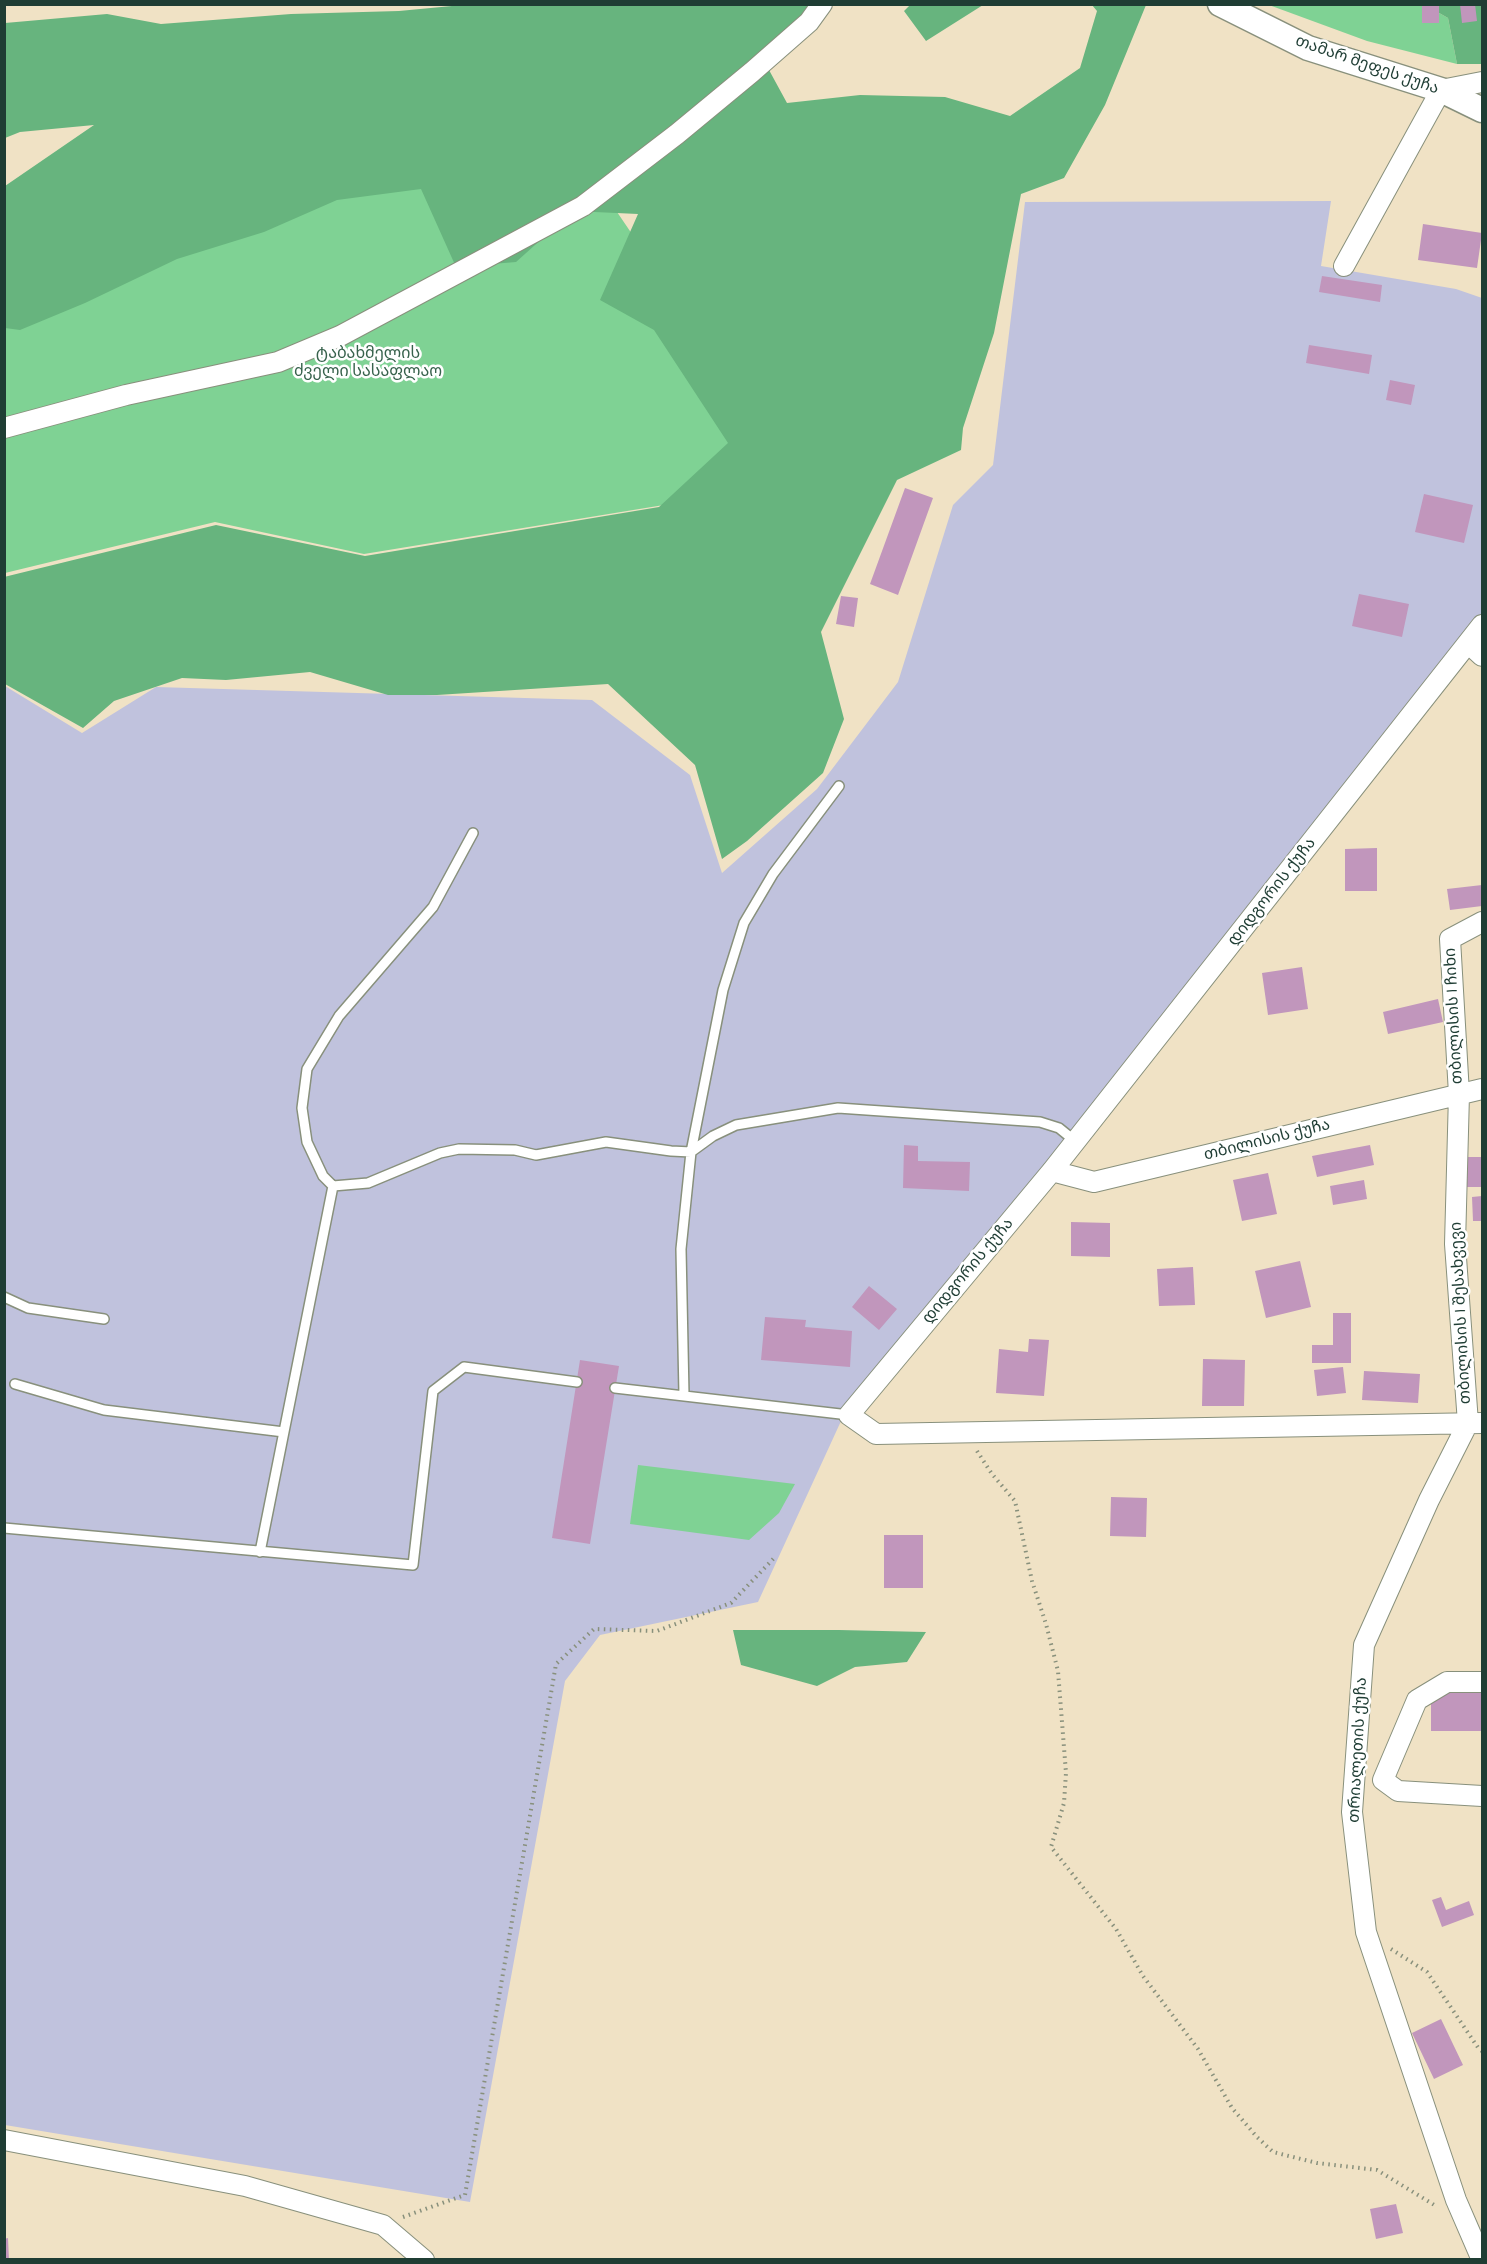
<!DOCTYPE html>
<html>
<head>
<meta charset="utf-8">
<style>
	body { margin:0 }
	#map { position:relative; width:1487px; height:2264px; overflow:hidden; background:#f0e2c5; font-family:"Patrick Hand",sans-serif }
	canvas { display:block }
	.frame { position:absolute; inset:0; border:6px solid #1f3d34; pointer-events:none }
</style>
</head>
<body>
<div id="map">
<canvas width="1487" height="2264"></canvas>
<div class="frame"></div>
</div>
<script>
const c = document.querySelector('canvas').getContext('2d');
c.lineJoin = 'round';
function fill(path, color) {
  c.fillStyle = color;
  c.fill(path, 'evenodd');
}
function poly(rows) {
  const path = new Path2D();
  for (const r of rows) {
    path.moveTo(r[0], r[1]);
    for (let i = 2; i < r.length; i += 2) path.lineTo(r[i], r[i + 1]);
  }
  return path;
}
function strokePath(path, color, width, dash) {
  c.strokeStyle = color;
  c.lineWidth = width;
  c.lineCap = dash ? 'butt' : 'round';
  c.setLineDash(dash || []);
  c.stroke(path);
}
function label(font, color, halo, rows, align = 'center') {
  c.font = font + ' "Patrick Hand","Noto Sans Georgian",sans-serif';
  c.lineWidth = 5;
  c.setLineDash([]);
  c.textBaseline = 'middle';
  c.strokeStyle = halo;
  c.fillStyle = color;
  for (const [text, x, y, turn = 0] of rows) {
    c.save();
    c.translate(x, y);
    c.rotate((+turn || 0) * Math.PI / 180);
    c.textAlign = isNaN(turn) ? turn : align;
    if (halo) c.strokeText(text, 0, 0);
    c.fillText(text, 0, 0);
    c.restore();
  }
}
fill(poly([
	[1331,201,1321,266,1456,289,1482,298,1482,625,847,1408,758,1602,600,1635,565,1681,470,2202,5,2125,5,686,82,733,156,687,592,700,690,775,722,873,817,789,898,682,953,505,993,465,1025,202]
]), '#c0c2dd');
fill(poly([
	[1269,5,1425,5,1448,18,1457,64,1367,41],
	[310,173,600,187,747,403,725,495,364,554,215,522,5,573,4,279],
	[638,1465,795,1484,779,1513,749,1540,630,1524]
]), '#7fd294');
fill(poly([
	[473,4,817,5,820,24,769,70,787,103,860,95,945,97,1010,116,1080,68,1097,11,1092,5,1146,5,1105,105,1064,178,1021,194,994,333,963,428,961,450,897,480,821,632,844,719,823,773,747,841,722,859,695,765,608,684,437,695,388,695,310,672,226,680,182,678,114,701,83,728,5,684,4,577,216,525,365,556,659,507,728,443,654,330,600,300,638,214,573,211,516,262,456,267,421,189,337,200,264,232,177,259,85,303,20,330,5,328,5,186,94,125,20,132,5,138,5,23,107,14,161,24,291,14,399,11],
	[910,5,910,4,983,5,926,41,904,11],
	[1425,5,1482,5,1482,64,1457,64,1448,18],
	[733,1630,839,1630,926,1632,907,1662,855,1667,817,1686,741,1665]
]), '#67b47e');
fill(poly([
	[1422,4,1439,4,1439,23,1422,23],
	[1460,4,1475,4,1477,21,1462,23],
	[1423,224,1482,233,1477,268,1418,260],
	[1322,276,1382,285,1380,302,1319,292],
	[1309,345,1372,355,1369,374,1306,363],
	[1390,380,1415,385,1411,405,1386,400],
	[905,488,933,498,898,595,870,584],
	[1424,494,1473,505,1464,543,1415,532],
	[1359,594,1409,604,1402,637,1352,626],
	[841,596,858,598,854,627,836,624],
	[1377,848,1377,891,1345,891,1345,849],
	[1482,885,1482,906,1450,910,1447,889],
	[1302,967,1308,1009,1268,1015,1262,973],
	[1438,999,1443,1022,1388,1034,1383,1012],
	[904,1145,918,1146,918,1161,970,1162,969,1191,903,1188],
	[1370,1145,1374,1165,1317,1177,1312,1156],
	[1466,1157,1482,1157,1482,1187,1465,1187],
	[1268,1173,1277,1214,1242,1221,1233,1180],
	[1364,1180,1367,1199,1333,1205,1330,1186],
	[1482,1196,1482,1221,1473,1221,1472,1197],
	[1071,1222,1110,1223,1110,1257,1071,1256],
	[1300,1261,1311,1307,1266,1318,1255,1271],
	[1193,1267,1195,1305,1159,1306,1157,1269],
	[869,1286,897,1309,879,1330,852,1307],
	[1333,1313,1351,1313,1351,1363,1312,1363,1312,1345,1333,1345],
	[765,1317,806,1320,805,1327,852,1331,850,1367,761,1360],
	[1029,1339,1049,1340,1044,1396,996,1393,999,1349,1028,1352],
	[1203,1359,1245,1360,1244,1406,1202,1406],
	[580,1360,619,1366,590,1544,552,1538],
	[1343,1367,1346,1393,1317,1396,1314,1370],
	[1364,1371,1420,1374,1418,1403,1362,1400],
	[1111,1497,1147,1498,1146,1537,1110,1536],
	[884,1535,923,1535,923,1588,884,1588],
	[1431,1693,1482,1693,1482,1731,1431,1731],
	[1441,1897,1446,1910,1469,1901,1474,1915,1442,1927,1432,1900],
	[1441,2019,1463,2065,1434,2079,1412,2033],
	[1396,2204,1403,2233,1376,2239,1370,2209],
	[8,2238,9,2260,4,2260,4,2239]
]), '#c196bc');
const service = poly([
	[473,833,433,907,339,1016,307,1069,302,1108,307,1142,323,1176,333,1186,368,1183,440,1153,459,1149,515,1150,536,1155,606,1142,671,1151,691,1152,713,1136,736,1125,838,1108,1040,1122,1059,1128,1075,1141],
	[4,1297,28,1308,104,1319],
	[15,1384,104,1410,284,1432],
	[615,1388,849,1415],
	[684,1395,681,1249,691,1152,723,990,744,923,773,874,839,786],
	[4,1528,413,1565,433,1391,464,1367,577,1382],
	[260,1552,333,1186]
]);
const minor = poly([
	[1344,266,1441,90,1482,82],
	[4,428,126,395,278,362,340,336,583,206,677,134,752,72,809,22,822,4],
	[1482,625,1052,1171,849,1415,876,1434,1482,1423],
	[1468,643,1482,656],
	[1052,1171,1094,1182,1482,1089],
	[1482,1682,1447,1682,1417,1700,1383,1780,1398,1791,1482,1796],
	[4,2140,245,2186,383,2225,424,2260],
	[1482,2260,1456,2200,1366,1932,1352,1812,1364,1645,1429,1500,1468,1423,1455,1244,1459,1094,1450,939,1482,922]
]);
const tertiary = poly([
	[1220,4,1308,48,1441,90,1482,110]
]);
strokePath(service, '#88907c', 12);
strokePath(minor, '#88907c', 22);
strokePath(tertiary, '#88907c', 27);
strokePath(poly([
	[977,1451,992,1474,1015,1501,1032,1581,1046,1624,1058,1671,1066,1773,1064,1803,1051,1847,1116,1929,1143,1976,1198,2049,1232,2108,1257,2137,1273,2152,1317,2163,1377,2170,1436,2206],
	[1391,1949,1427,1972,1479,2049,1482,2051],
	[403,2217,465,2195,556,1664,594,1629,657,1631,731,1603,776,1556]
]), '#88907c', 4, [1.5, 4.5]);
strokePath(service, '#fff', 9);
strokePath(minor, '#fff', 20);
strokePath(tertiary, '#fff', 24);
label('16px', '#1f3d34', '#fff', [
	["თამარ მეფეს ქუჩა",1367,65,19],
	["დიდგორის ქუჩა",1272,892,-52],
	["თბილისის I ჩიხი",1454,1016,-93],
	["თბილისის ქუჩა",1267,1140,-14],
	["დიდგორის ქუჩა",968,1271,-50],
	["თბილისის I შესახვევი",1461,1313,-93],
	["თრიალეთის ქუჩა",1358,1750,-87]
]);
label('16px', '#37624c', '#fff', [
	["ტაბახმელის",368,354],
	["ძველი სასაფლაო",368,372]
]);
</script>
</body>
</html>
